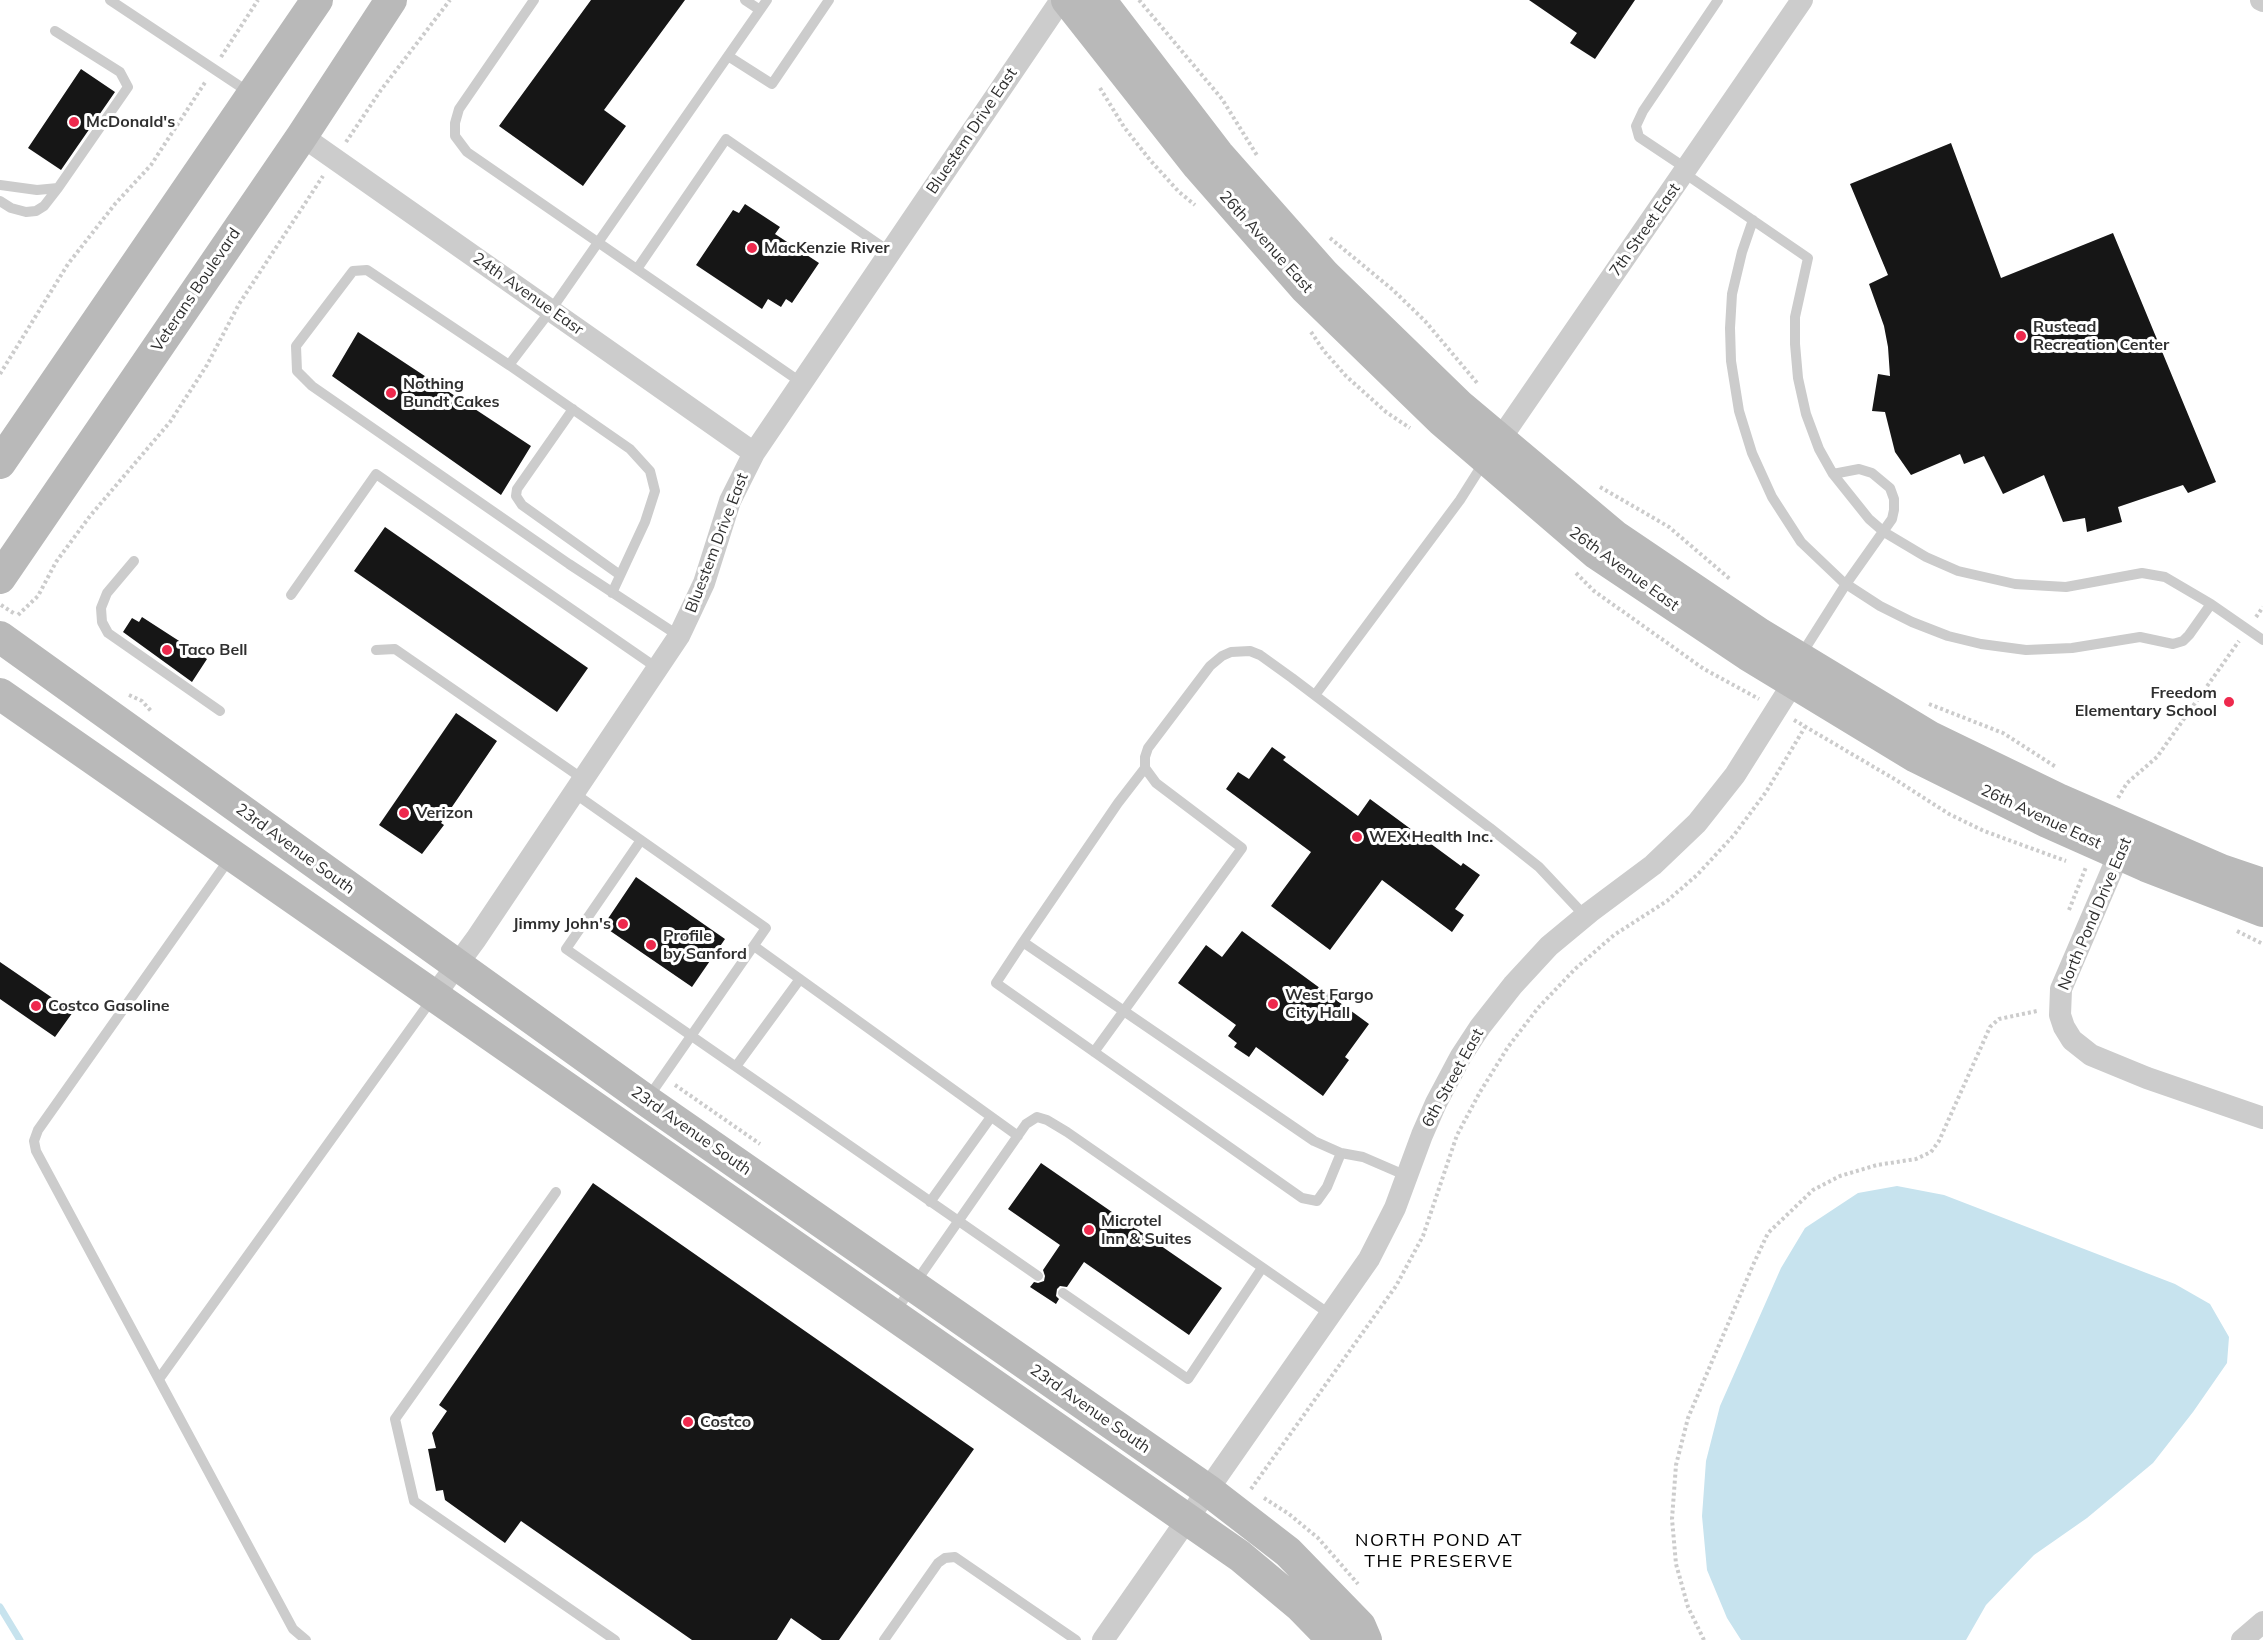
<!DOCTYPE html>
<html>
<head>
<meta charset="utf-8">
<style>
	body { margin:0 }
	canvas { display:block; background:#fff }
</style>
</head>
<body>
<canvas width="2263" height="1640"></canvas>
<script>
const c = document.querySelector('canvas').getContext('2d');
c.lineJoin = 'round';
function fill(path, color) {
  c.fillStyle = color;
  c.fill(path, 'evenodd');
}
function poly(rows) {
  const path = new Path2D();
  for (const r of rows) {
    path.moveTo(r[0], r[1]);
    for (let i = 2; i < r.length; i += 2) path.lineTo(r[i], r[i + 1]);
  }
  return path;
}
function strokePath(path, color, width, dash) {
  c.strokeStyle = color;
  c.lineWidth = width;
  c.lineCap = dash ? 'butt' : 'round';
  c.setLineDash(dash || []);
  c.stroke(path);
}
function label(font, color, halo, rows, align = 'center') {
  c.font = font + ' Mulish,sans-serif';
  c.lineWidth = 6;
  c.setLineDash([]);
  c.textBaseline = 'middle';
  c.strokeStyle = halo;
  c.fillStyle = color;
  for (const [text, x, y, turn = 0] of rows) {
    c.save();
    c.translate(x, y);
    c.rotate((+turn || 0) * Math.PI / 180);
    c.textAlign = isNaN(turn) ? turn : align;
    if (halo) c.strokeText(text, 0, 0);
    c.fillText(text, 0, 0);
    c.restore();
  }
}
fill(poly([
	[1897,1186,1944,1195,2175,1284,2210,1304,2229,1337,2227,1363,2193,1412,2153,1463,2087,1518,2034,1555,1986,1605,1966,1640,1741,1640,1727,1618,1707,1570,1702,1516,1706,1461,1720,1406,1781,1268,1805,1228,1858,1193]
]), '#c7e3ee');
strokePath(poly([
	[0,1607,20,1640]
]), '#c7e3ee', 7);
fill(poly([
	[591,0,685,0,604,110,626,126,583,186,499,126],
	[1529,0,1635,0,1595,59,1570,43,1577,33],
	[81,69,115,92,61,170,28,148],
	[1951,143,2001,278,2113,233,2216,482,2188,493,2183,485,2118,507,2122,522,2087,532,2085,518,2063,522,2044,475,2003,494,1984,456,1964,464,1960,454,1911,475,1895,452,1885,412,1872,411,1878,374,1890,376,1888,347,1884,326,1869,284,1888,275,1850,184],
	[745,204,780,227,775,234,819,263,792,303,786,299,781,307,768,299,762,309,696,265,733,210,739,213],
	[358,332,531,446,501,495,332,376],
	[385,527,588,668,557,712,354,571],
	[142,617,207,659,192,682,123,632,132,618,139,622],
	[456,713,497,741,441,823,444,825,422,854,379,825],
	[1272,747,1286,757,1283,760,1358,816,1370,799,1461,866,1463,863,1480,875,1455,909,1464,915,1452,932,1382,880,1330,950,1271,906,1311,852,1226,789,1238,772,1249,779],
	[636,877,725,939,692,987,603,926],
	[1242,931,1369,1024,1345,1057,1349,1060,1323,1096,1256,1047,1249,1057,1234,1047,1237,1043,1228,1036,1236,1025,1178,983,1206,945,1222,957],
	[0,962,73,1012,55,1037,0,999],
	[1041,1163,1222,1288,1189,1335,1084,1262,1067,1287,1060,1286,1057,1289,1056,1296,1059,1299,1056,1304,1030,1287,1034,1282,1038,1283,1044,1281,1045,1276,1043,1270,1060,1245,1008,1209],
	[593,1183,974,1449,839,1640,822,1640,791,1618,777,1640,692,1640,521,1521,505,1543,445,1500,443,1490,436,1491,428,1449,436,1448,432,1433,447,1411,439,1405]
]), '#161616');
strokePath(poly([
	[1139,0,1222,99,1258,157],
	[221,57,258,0],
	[1100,88,1124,127,1150,160,1179,192,1195,205],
	[346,142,381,90,450,0],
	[1330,238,1393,290,1425,321,1478,384],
	[1311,332,1324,351,1346,376,1386,412,1410,428],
	[0,374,68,264,115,204,151,165,206,81],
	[1600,487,1669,527,1731,580],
	[1576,573,1594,591,1704,669,1759,699],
	[1,605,15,614],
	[18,615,38,596,56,562,90,516,170,422,207,365,239,304,323,176],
	[2256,617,2263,607],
	[129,695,142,701,151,711],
	[1929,704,2003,733,2056,767],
	[1794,720,1896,780,1949,814,1984,831,2066,861],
	[2118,798,2127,783,2157,757,2239,641],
	[2069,910,2086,867],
	[2237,931,2263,944],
	[675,1085,760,1144],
	[1251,1489,1396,1286,1423,1236,1457,1135,1480,1092,1508,1047,1538,1008,1575,969,1614,935,1667,901,1697,875,1734,835,1766,792,1805,727],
	[1264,1498,1289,1514,1318,1538,1358,1584],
	[1704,1640,1688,1607,1676,1564,1672,1519,1676,1465,1688,1418,1753,1265,1768,1233,1813,1190,1840,1176,1877,1165,1916,1159,1931,1152,1939,1141,1990,1027,1999,1019,2037,1011]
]), '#ccc', 4, [3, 3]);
strokePath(poly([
	[110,0,250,93],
	[534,0,459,109,455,123,455,136,467,152,802,383],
	[745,0,760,10],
	[728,56,772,84,829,0],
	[1687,169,1639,137,1636,126,1643,111,1718,0],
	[1684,173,1808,258,1795,317,1795,344,1798,378,1806,414,1819,449,1833,474,1869,519,1884,532,1926,557,1958,571,2015,584,2066,587,2142,573,2165,577,2211,604,2263,640],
	[0,185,37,190,58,188,128,87,120,72,55,31],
	[0,201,11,208,26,212,36,211,44,206,58,188],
	[1753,220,1742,252,1732,294,1730,328,1731,361,1739,411,1752,453,1772,497,1801,542,1843,582,1880,606,1912,622,1948,636,1981,644,2026,650,2072,648,2140,637,2173,644,2183,641,2189,635,2211,604],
	[637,269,726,139,890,252],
	[509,365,630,449,650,471,655,491,645,522,612,593],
	[573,409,517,489,516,496,522,505,620,575],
	[134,561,107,593,101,608,102,622,108,633,220,711],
	[291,595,376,474,657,668],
	[679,636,569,564,312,386,297,371,296,346,353,271,367,270,509,365,551,310,767,0],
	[376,650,395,649,583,779],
	[1801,655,1846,584,1892,519,1894,510,1894,499,1890,488,1872,473,1859,469,1833,474],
	[1315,695,1460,500,1484,462],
	[1145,768,1118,803,1023,942,1314,1141,1341,1153,1363,1157,1407,1176],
	[574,793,766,928,648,1098],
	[641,840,566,949,1038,1276],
	[230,858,38,1130,34,1141,36,1151,293,1629,306,1640],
	[1023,942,996,983,1302,1198,1317,1201,1327,1187,1341,1153],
	[754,946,1018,1136],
	[1094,1052,1242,848,1156,783,1145,768,1145,757,1148,748,1210,666,1222,656,1231,652,1250,651,1260,655,1292,678,1490,828,1539,867,1585,916],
	[737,1065,800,979],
	[556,1192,395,1419,414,1501,615,1640],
	[930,1202,991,1117],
	[1063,1293,1188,1379,1262,1268],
	[895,1312,1026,1124,1037,1117,1047,1120,1067,1132,1331,1315],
	[159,1379,432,999],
	[884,1640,938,1563,945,1558,955,1557,1076,1640]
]), '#ccc', 10);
strokePath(poly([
	[2261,0,2263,1],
	[302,136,754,453],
	[1492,451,1802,0],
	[2124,842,2061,989,2060,1015,2064,1027,2072,1040,2091,1055,2147,1078,2263,1118],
	[434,996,476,939,679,636,704,583,730,501,754,453,1061,0],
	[1103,1640,1369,1259,1395,1208,1422,1135,1436,1103,1461,1056,1480,1027,1513,985,1549,946,1590,912,1653,865,1697,823,1735,775,1793,683,1797,667],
	[2242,1640,2263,1622]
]), '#ccc', 22);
strokePath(poly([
	[1067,0,1198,166,1305,288,1441,420,1597,554,1748,655,1916,757,2047,822,2146,866,2263,911],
	[1100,0,1218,154,1325,275,1459,405,1615,536,1760,634,1930,737,2058,799,2221,870,2263,884],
	[0,463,317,0],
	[0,578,302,136,391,0],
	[0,637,647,1101,1209,1491,1288,1552,1360,1626,1366,1640],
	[0,694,1240,1556,1301,1607,1333,1640]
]), '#b9b9b9', 32);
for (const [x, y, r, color] of [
	[74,122,6,"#ee294d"],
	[752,248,6,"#ee294d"],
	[2021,336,6,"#ee294d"],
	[391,393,6,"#ee294d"],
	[167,650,6,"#ee294d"],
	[2229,702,6,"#ee294d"],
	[404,813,6,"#ee294d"],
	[1357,837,6,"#ee294d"],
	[623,924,6,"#ee294d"],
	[651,945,6,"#ee294d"],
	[1273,1004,6,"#ee294d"],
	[36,1006,6,"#ee294d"],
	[1089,1230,6,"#ee294d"],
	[688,1422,6,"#ee294d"]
]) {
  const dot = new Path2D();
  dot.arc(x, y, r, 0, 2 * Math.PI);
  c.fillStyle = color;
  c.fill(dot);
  strokePath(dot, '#fff', 2);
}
label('bold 16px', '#2f2f2f', '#fff', [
	["McDonald's",86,122],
	["MacKenzie River",764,248],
	["Rustead",2033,327],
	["Recreation Center",2033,345],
	["Nothing",403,384],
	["Bundt Cakes",403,402],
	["Taco Bell",179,650],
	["Freedom",2217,693,"right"],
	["Elementary School",2217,711,"right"],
	["Verizon",416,813],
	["WEX Health Inc.",1369,837],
	["Jimmy John's",611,924,"right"],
	["Profile",663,936],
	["by Sanford",663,954],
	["West Fargo",1285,995],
	["City Hall",1285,1013],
	["Costco Gasoline",48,1006],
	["Microtel",1101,1221],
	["Inn & Suites",1101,1239],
	["Costco",700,1422]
], 'left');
label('16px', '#2f2f2f', '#fff', [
	["Bluestem Drive East",972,131,-56],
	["7th Street East",1645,230,-55],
	["26th Avenue East",1266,242,48],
	["Veterans Boulevard",196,290,-56],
	["24th Avenue Easr",528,294,35],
	["Bluestem Drive East",717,543,-69],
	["26th Avenue East",1624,569,36],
	["26th Avenue East",2041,817,25],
	["23rd Avenue South",295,849,36],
	["North Pond Drive East",2095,914,-67],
	["6th Street East",1453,1078,-61],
	["23rd Avenue South",691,1131,35],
	["23rd Avenue South",1090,1409,35]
]);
c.letterSpacing = '1.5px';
label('18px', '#000', '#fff', [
	["NORTH POND AT",1439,1541],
	["THE PRESERVE",1439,1562]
]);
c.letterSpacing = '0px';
</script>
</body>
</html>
